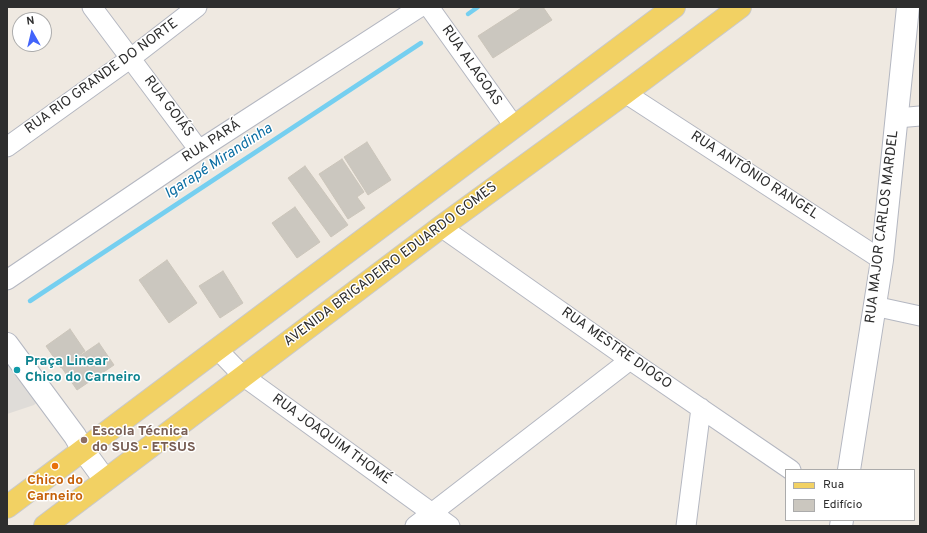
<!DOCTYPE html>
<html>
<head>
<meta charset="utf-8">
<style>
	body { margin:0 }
	#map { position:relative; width:927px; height:533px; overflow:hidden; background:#efe9e1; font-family:Overpass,sans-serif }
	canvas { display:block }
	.frame { position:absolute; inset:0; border:8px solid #2e2e2e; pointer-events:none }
	.legend { position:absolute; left:785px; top:469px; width:130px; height:52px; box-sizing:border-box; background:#fff; border:1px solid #ababab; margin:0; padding:5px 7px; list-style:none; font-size:12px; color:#2e2e2e }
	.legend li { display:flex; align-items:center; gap:8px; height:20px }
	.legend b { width:20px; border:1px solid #ababab }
	.north { position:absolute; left:12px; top:12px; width:40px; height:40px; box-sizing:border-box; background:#fff; border:1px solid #ababab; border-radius:50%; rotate:352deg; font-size:11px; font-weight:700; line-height:16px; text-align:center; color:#2e2e2e }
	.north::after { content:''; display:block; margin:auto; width:14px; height:18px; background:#4264fb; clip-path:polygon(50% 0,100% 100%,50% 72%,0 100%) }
</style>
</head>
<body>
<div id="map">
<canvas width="927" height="533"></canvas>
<div class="frame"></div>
<ul class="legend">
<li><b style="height:5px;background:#f2d163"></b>Rua</li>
<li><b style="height:11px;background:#cbc7bf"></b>Edifício</li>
</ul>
<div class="north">N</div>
</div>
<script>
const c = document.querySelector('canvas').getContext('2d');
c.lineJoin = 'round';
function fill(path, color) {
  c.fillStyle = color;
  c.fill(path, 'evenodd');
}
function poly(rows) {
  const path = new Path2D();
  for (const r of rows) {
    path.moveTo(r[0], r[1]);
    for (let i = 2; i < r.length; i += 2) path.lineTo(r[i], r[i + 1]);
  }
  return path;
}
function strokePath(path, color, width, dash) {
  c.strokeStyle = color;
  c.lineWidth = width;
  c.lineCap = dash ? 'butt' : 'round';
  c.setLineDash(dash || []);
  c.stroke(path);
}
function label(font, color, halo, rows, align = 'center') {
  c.font = font + ' Overpass,sans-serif';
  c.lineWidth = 3;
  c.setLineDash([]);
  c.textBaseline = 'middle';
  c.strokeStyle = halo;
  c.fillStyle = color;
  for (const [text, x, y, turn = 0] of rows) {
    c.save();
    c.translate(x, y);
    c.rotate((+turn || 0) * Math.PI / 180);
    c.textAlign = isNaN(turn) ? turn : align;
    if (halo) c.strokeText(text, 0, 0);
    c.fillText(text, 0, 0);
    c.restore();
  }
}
fill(poly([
	[7,344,45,396,34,405,7,414]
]), '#dfdcd8');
strokePath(poly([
	[468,14,478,7],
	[30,301,421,43]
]), '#75cff0', 4.5);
const building = poly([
	[523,7,543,7,552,20,493,58,478,36,523,7],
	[367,142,391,180,368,195,344,157,367,142],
	[342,159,364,192,357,197,365,208,348,219,319,174,342,159],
	[305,166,348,225,331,237,288,178,305,166],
	[295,207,320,242,297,258,272,223,295,207],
	[167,260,197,303,169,323,139,280,167,260],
	[223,271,243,303,220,318,199,286,223,271],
	[70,329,85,351,61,368,46,346,70,329],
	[99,343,114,365,77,390,62,368,99,343]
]);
fill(building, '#cbc7bf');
strokePath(building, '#cbc5ba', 1);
const street = poly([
	[92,7,199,150],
	[429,7,514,126],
	[625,93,882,260],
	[897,118,920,116],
	[7,147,131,58,197,7],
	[441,227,630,360,791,470],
	[7,280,199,150,420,7],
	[874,306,920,316],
	[217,349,243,376,450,526],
	[415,526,630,360],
	[686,526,701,408]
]);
const secondary = poly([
	[7,344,75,436,83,450,105,480],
	[849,470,882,260,908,7],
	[841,526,842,520]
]);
const primary = poly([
	[7,507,674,7],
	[45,526,441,227,625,93,740,7]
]);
strokePath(street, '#b4b7c1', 21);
strokePath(secondary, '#b4b7c1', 24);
strokePath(primary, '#c9c9c9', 24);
strokePath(street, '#fff', 19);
strokePath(secondary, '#fff', 22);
strokePath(primary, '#f2d163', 22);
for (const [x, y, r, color] of [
	[17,370,4,"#0f9aa8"],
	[84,440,4,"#8d6e63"],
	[55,466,4,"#e8710a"]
]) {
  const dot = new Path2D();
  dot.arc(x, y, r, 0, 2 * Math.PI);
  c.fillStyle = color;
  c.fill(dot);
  strokePath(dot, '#fff', 1.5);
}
label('14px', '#2e2e2e', '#fff', [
	["RUA ALAGOAS",471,66,55],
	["RUA RIO GRANDE DO NORTE",102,77,-36],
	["RUA GOIÁS",168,107,53],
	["RUA PARÁ",212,142,-33],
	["RUA ANTÔNIO RANGEL",754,176,33],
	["RUA MAJOR CARLOS MARDEL",883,227,-83],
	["AVENIDA BRIGADEIRO EDUARDO GOMES",391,265,-37],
	["RUA MESTRE DIOGO",616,349,35],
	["RUA JOAQUIM THOMÉ",331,440,36]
]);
label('bold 14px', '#0d838f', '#fff', [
	["Praça Linear",25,362],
	["Chico do Carneiro",25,378]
], 'left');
label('bold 14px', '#785e54', '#fff', [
	["Escola Técnica",92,432],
	["do SUS - ETSUS",92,448]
], 'left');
label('bold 14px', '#c56008', '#fff', [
	["Chico do",55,481],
	["Carneiro",55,497]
]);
label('italic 15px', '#0d6fa3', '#fff', [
	["Igarapé Mirandinha",219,162,-33]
]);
</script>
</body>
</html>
